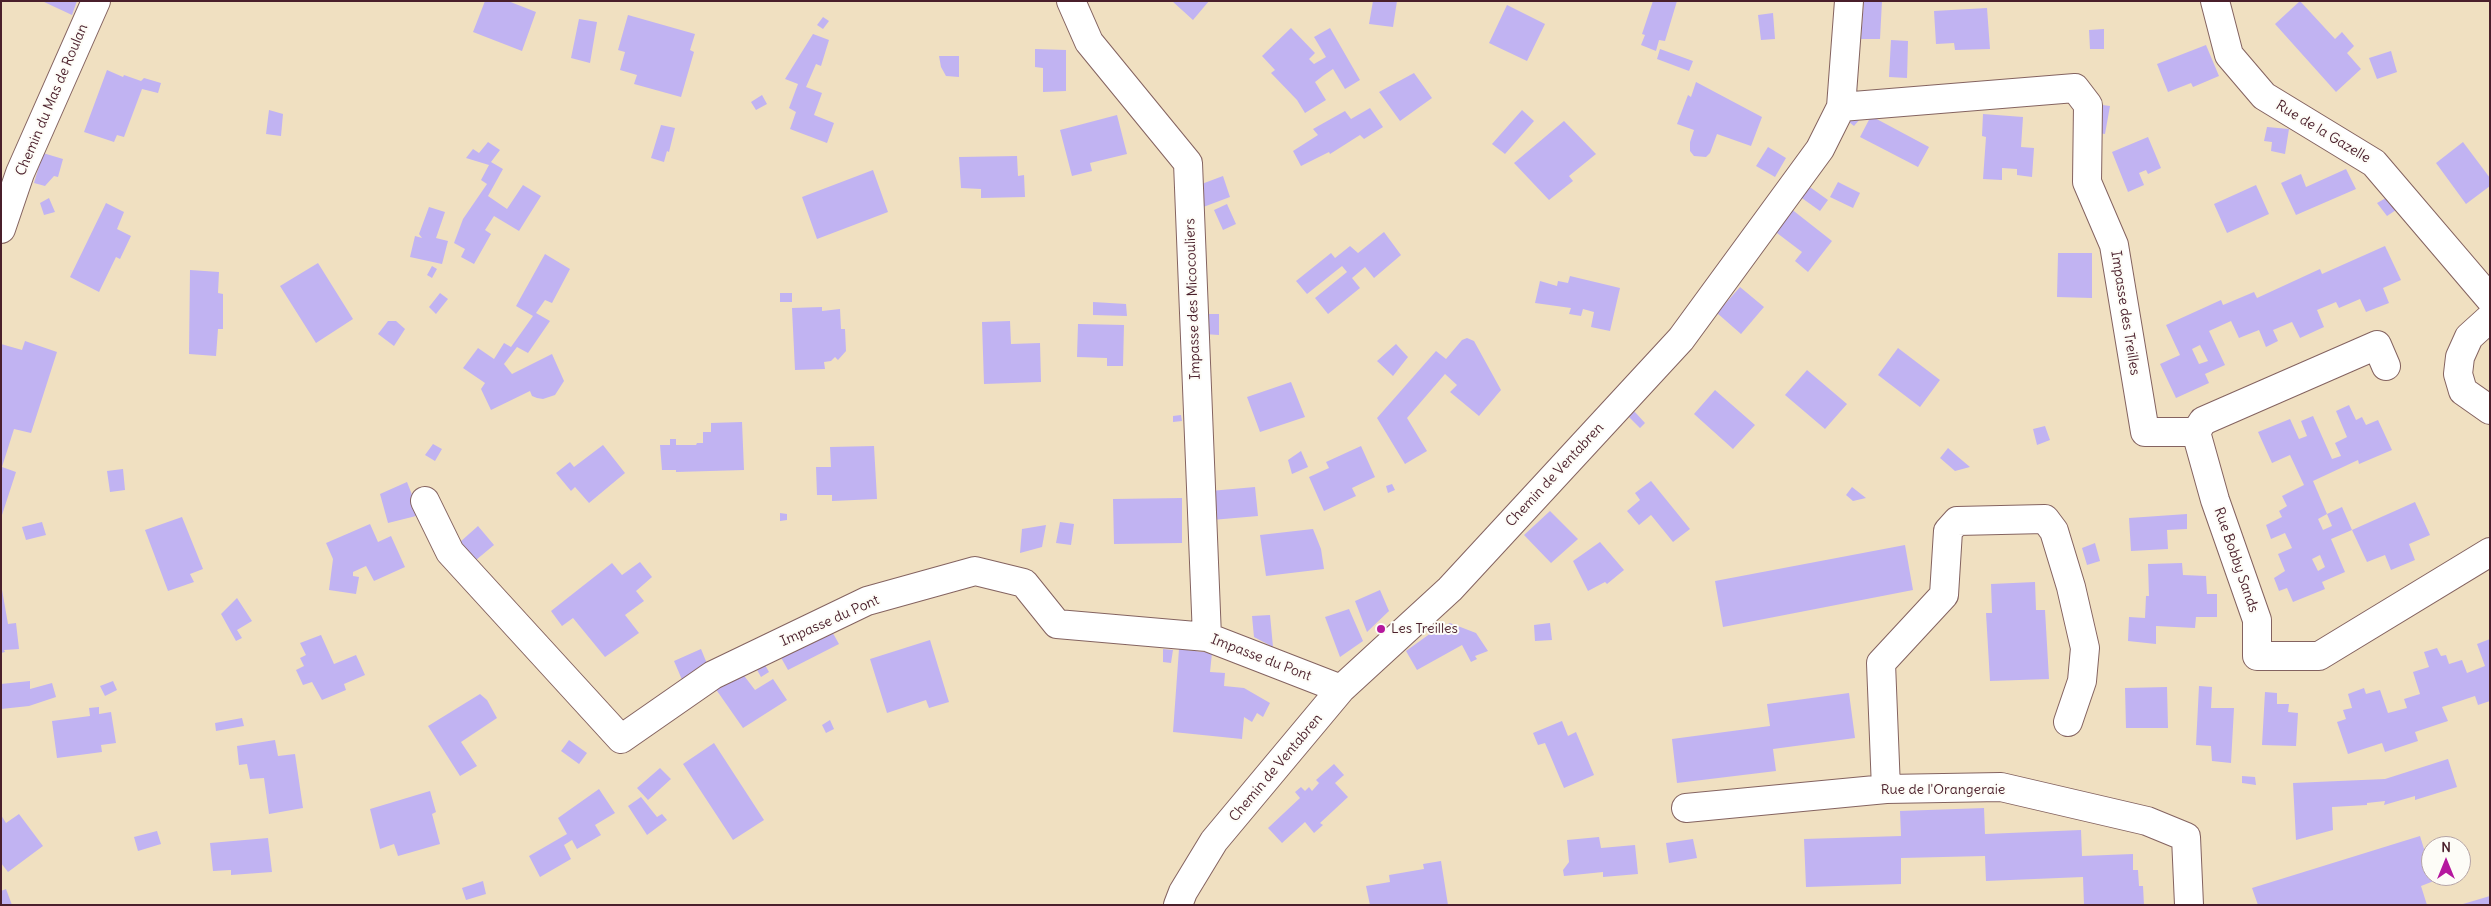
<!DOCTYPE html>
<html>
<head>
<meta charset="utf-8">
<style>
	body { margin:0 }
	#map { position:relative; width:2491px; height:906px; overflow:hidden; background:#f0e0c1; font-family:Delius,sans-serif }
	canvas { display:block }
	.frame { position:absolute; inset:0; border:2px solid #4a1f2b; pointer-events:none }
	.north { position:absolute; left:2421px; top:836px; width:50px; height:50px; box-sizing:border-box; background:#fdfcf7; border:1px solid #b5a4a5; border-radius:50%; rotate:0deg; font-size:14px; font-weight:700; line-height:20px; text-align:center; color:#4a1f2b }
	.north::after { content:''; display:block; margin:auto; width:18px; height:22px; background:#b5179e; clip-path:polygon(50% 0,100% 100%,50% 72%,0 100%) }
</style>
</head>
<body>
<div id="map">
<canvas width="2491" height="906"></canvas>
<div class="frame"></div>
<div class="north">N</div>
</div>
<script>
const c = document.querySelector('canvas').getContext('2d');
c.lineJoin = 'round';
function fill(path, color) {
  c.fillStyle = color;
  c.fill(path, 'evenodd');
}
function poly(rows) {
  const path = new Path2D();
  for (const r of rows) {
    path.moveTo(r[0], r[1]);
    for (let i = 2; i < r.length; i += 2) path.lineTo(r[i], r[i + 1]);
  }
  return path;
}
function strokePath(path, color, width, dash) {
  c.strokeStyle = color;
  c.lineWidth = width;
  c.lineCap = dash ? 'butt' : 'round';
  c.setLineDash(dash || []);
  c.stroke(path);
}
function label(font, color, halo, rows, align = 'center') {
  c.font = font + ' Delius,sans-serif';
  c.lineWidth = 4;
  c.setLineDash([]);
  c.textBaseline = 'middle';
  c.strokeStyle = halo;
  c.fillStyle = color;
  for (const [text, x, y, turn = 0] of rows) {
    c.save();
    c.translate(x, y);
    c.rotate((+turn || 0) * Math.PI / 180);
    c.textAlign = isNaN(turn) ? turn : align;
    if (halo) c.strokeText(text, 0, 0);
    c.fillText(text, 0, 0);
    c.restore();
  }
}
fill(poly([
	[42,1,77,1,72,15],
	[485,1,508,1,536,12,522,51,473,32],
	[1172,1,1209,1,1193,20],
	[1373,1,1397,1,1393,27,1369,24],
	[1653,1,1677,1,1665,41,1659,40,1656,51,1641,45,1645,35,1642,34],
	[1864,1,1882,1,1880,39,1861,39],
	[2300,1,2335,39,2342,32,2354,46,2347,53,2361,69,2336,92,2275,24],
	[1507,5,1545,24,1527,61,1489,43],
	[1987,8,1990,49,1955,50,1954,43,1936,44,1934,11],
	[1773,13,1775,39,1761,40,1758,15],
	[628,15,695,34,690,50,694,52,681,97,634,84,637,75,620,70,625,52,618,50],
	[823,17,829,21,823,29,817,25],
	[579,19,597,22,590,63,571,58],
	[1291,28,1315,53,1309,59,1314,64,1326,57,1314,37,1330,28,1360,80,1345,89,1333,69,1324,75,1315,82,1326,100,1305,113,1297,100,1271,73,1275,70,1262,56],
	[2104,29,2104,49,2090,49,2089,30],
	[813,34,829,40,821,66,816,64,806,87,822,93,814,115,834,123,827,143,790,129,796,112,789,108,798,84,785,79],
	[1891,40,1908,41,1907,78,1889,77],
	[2206,45,2219,76,2193,87,2191,83,2168,92,2157,64],
	[1035,49,1066,50,1066,91,1043,92,1043,68,1035,67],
	[1660,49,1693,61,1689,71,1657,59],
	[2391,51,2397,72,2377,79,2369,58],
	[939,56,959,56,959,77,946,76,941,67],
	[107,70,123,77,124,75,141,81,144,78,161,83,158,93,142,89,124,137,117,135,114,142,84,132],
	[1414,73,1432,98,1400,121,1379,92],
	[1696,82,1762,117,1751,146,1717,134,1710,153,1706,157,1694,156,1690,151,1690,142,1694,130,1677,124,1688,95,1691,97],
	[762,95,767,104,756,110,751,102],
	[2095,104,2110,106,2105,134,2091,132],
	[1370,108,1383,127,1364,139,1360,135,1330,154,1329,152,1301,166,1293,151,1318,135,1313,129,1345,111,1351,119],
	[1852,109,1860,119,1854,126,1844,118],
	[269,110,283,114,281,136,266,134],
	[1522,110,1534,121,1505,154,1492,144],
	[1983,114,2023,117,2021,147,2034,148,2032,177,2017,175,2017,169,2002,168,2002,180,1983,179,1986,137,1982,136],
	[1117,115,1127,154,1090,163,1092,171,1072,176,1060,130],
	[1871,116,1929,147,1918,167,1860,137],
	[1564,121,1596,154,1569,176,1573,181,1549,200,1514,163],
	[661,125,675,128,669,152,667,151,664,162,651,158],
	[2267,127,2289,129,2285,154,2271,151,2272,142,2264,141],
	[2148,137,2161,168,2148,174,2146,170,2139,173,2144,185,2128,192,2112,152],
	[488,142,500,150,491,162,503,169,488,196,507,209,523,185,541,196,519,231,494,216,485,230,491,234,474,264,461,257,465,249,454,243,463,219,487,184,481,180,489,165,466,158,473,149,479,153],
	[2463,142,2490,178,2490,186,2466,204,2436,163],
	[1768,147,1786,158,1775,177,1756,166],
	[43,153,63,159,58,177,54,176,45,186,34,183],
	[1017,156,1018,176,1024,175,1025,197,981,198,981,189,961,188,959,157],
	[2346,169,2356,189,2296,215,2281,183,2301,174,2306,187],
	[873,170,888,212,817,239,802,197],
	[1223,176,1230,197,1198,209,1199,185],
	[1838,182,1860,193,1853,208,1830,197],
	[1807,185,1828,200,1820,211,1799,196],
	[2256,185,2269,214,2227,233,2214,204],
	[49,198,55,212,44,215,40,203],
	[2386,198,2396,210,2387,216,2377,203],
	[106,203,124,212,117,229,131,236,120,259,116,257,99,292,70,277],
	[1227,204,1236,224,1223,230,1214,210],
	[429,207,445,212,436,238,448,241,442,264,410,257,415,236,422,238,419,234],
	[1790,208,1832,241,1808,272,1795,261,1802,252,1773,230],
	[1384,232,1401,255,1374,278,1365,267,1352,278,1360,288,1328,314,1315,298,1347,272,1342,266,1307,294,1296,281,1331,253,1335,258,1350,246,1358,253],
	[2385,246,2401,280,2383,288,2389,303,2366,312,2360,299,2339,308,2336,302,2317,310,2324,327,2300,338,2292,322,2273,330,2278,341,2266,347,2259,330,2239,338,2231,321,2209,331,2225,365,2205,374,2209,383,2176,398,2160,364,2180,355,2166,325,2221,300,2223,305,2254,292,2257,298,2320,269,2322,274],
	[2200,345,2208,361,2199,364,2192,349],
	[2058,253,2092,253,2092,298,2057,297],
	[545,254,570,269,552,303,545,300,536,313,550,321,528,353,517,347,504,364,512,374,552,354,564,381,555,395,543,399,537,398,532,396,530,391,491,410,481,389,485,383,463,368,478,348,494,359,504,343,511,347,526,326,533,316,516,306],
	[318,263,353,319,316,343,280,286],
	[432,266,437,269,432,278,427,275],
	[190,270,219,272,218,293,223,294,223,329,218,329,216,356,189,354],
	[1570,276,1620,288,1610,331,1591,327,1594,312,1583,309,1581,316,1569,314,1571,308,1535,303,1540,281,1557,286,1558,281,1568,283],
	[1740,287,1764,307,1741,334,1717,313],
	[440,293,448,299,436,314,429,307],
	[780,293,792,293,792,302,780,302],
	[1093,302,1126,304,1127,316,1093,315],
	[822,307,822,311,840,309,841,329,845,329,846,351,838,360,835,357,831,361,824,362,825,369,795,370,792,308],
	[1204,314,1219,314,1219,335,1204,334],
	[388,321,396,321,405,329,394,346,378,334],
	[1010,321,1011,344,1040,343,1041,382,984,384,982,322],
	[1078,324,1124,325,1123,366,1107,366,1107,358,1077,357],
	[1467,338,1474,341,1501,390,1479,416,1450,392,1457,385,1445,374,1407,418,1427,451,1405,464,1377,418,1436,351,1446,359,1462,340],
	[25,341,57,352,31,433,14,429,2,467,16,472,2,515,1,344,22,350],
	[1396,344,1408,357,1393,376,1377,361],
	[1898,348,1940,380,1920,407,1878,375],
	[1807,370,1847,404,1825,429,1785,395],
	[1291,382,1305,417,1260,432,1247,397],
	[1715,390,1755,425,1733,449,1694,414],
	[2349,405,2356,420,2362,417,2366,425,2378,420,2392,450,2359,464,2358,460,2313,481,2327,514,2342,507,2352,530,2415,502,2430,535,2409,544,2415,560,2391,570,2385,555,2367,562,2352,530,2331,539,2345,572,2322,582,2325,589,2293,602,2287,588,2279,591,2274,578,2285,571,2278,554,2292,548,2285,533,2271,539,2266,525,2282,517,2279,511,2287,506,2282,496,2304,485,2290,455,2272,463,2258,432,2290,419,2299,439,2307,436,2301,421,2313,416,2332,459,2341,456,2335,443,2347,437,2336,411],
	[2327,514,2332,526,2323,530,2318,519],
	[2320,555,2325,567,2318,571,2312,559],
	[1634,411,1645,423,1640,428,1628,416],
	[1181,415,1182,421,1173,422,1173,416],
	[742,422,744,470,676,472,676,470,662,470,660,445,670,445,670,439,676,439,676,445,696,445,697,443,703,443,703,432,711,432,711,423],
	[2045,426,2050,440,2037,445,2033,429],
	[433,444,442,449,435,461,425,455],
	[603,445,625,473,589,503,575,487,571,491,556,473,570,462,574,467],
	[874,446,877,499,832,501,832,495,817,495,816,467,831,467,830,447],
	[1361,446,1375,477,1352,488,1356,496,1324,511,1309,477,1329,468,1326,462],
	[1948,448,1957,456,1970,467,1955,471,1940,458],
	[1301,451,1308,467,1292,474,1288,460],
	[123,469,125,490,110,492,107,471],
	[1651,481,1690,529,1673,542,1651,515,1639,525,1627,511,1640,500,1635,493],
	[407,482,420,515,388,523,380,494],
	[1392,484,1395,490,1388,493,1386,486],
	[1255,487,1258,516,1212,520,1210,491],
	[1852,487,1866,498,1853,501,1846,495],
	[1182,498,1182,543,1114,544,1113,499],
	[1550,511,1578,539,1551,563,1524,535],
	[780,513,787,514,787,520,780,521],
	[2187,514,2187,529,2167,530,2168,549,2131,551,2129,518],
	[182,517,203,569,190,574,194,582,168,591,145,530],
	[42,522,46,535,26,540,22,527],
	[1060,522,1074,524,1071,545,1056,543],
	[370,524,378,542,391,536,405,567,374,581,366,566,353,572,353,576,359,577,356,594,329,590,333,559,326,543],
	[1046,525,1042,547,1020,553,1022,529],
	[478,526,494,545,476,560,460,542],
	[1313,529,1321,549,1324,569,1266,576,1260,535],
	[1600,542,1624,570,1607,584,1605,582,1588,591,1573,561],
	[2095,543,2100,561,2087,565,2082,548],
	[1905,545,1913,590,1723,627,1715,581],
	[640,562,652,577,636,591,644,601,625,615,639,633,605,657,573,618,562,626,551,611,612,563,622,575],
	[2182,563,2183,575,2206,576,2207,594,2217,594,2217,617,2196,617,2195,628,2156,626,2156,644,2128,641,2129,617,2145,618,2146,596,2149,596,2148,564],
	[2035,582,2036,610,2045,610,2049,679,1990,681,1986,613,1992,613,1991,584],
	[1,584,8,624,16,623,19,649,4,650,5,652,1,653],
	[1380,590,1389,611,1367,632,1355,601],
	[237,598,252,621,237,630,242,638,236,641,221,614],
	[1349,609,1363,641,1340,657,1325,617],
	[1270,615,1273,647,1254,637,1252,616],
	[1450,623,1476,633,1488,651,1475,656,1477,659,1471,662,1462,645,1417,670,1406,651,1431,633],
	[1550,623,1552,640,1535,641,1534,625],
	[830,628,839,644,788,670,779,654],
	[321,635,334,664,356,655,365,675,344,684,346,690,322,700,312,682,303,685,296,670,304,666,300,658,306,655,300,643],
	[2490,639,2490,701,2478,705,2475,696,2442,707,2448,721,2415,732,2418,741,2385,752,2382,743,2348,754,2337,722,2346,719,2343,710,2352,708,2348,694,2364,688,2366,694,2380,690,2388,713,2407,708,2404,699,2420,694,2413,672,2429,667,2424,652,2437,648,2441,656,2446,655,2449,664,2462,660,2467,673,2485,666,2477,644],
	[930,640,949,702,929,708,926,700,887,713,870,659],
	[701,649,710,671,683,682,674,661],
	[1163,649,1173,650,1171,663,1163,662],
	[1179,649,1212,653,1210,672,1225,673,1224,686,1244,688,1270,703,1263,717,1257,713,1252,722,1244,717,1242,739,1173,732],
	[764,663,769,672,761,677,756,668],
	[742,673,755,690,773,679,787,700,743,728,715,688],
	[30,681,30,689,52,683,56,697,29,706,1,709,1,684],
	[113,681,117,690,105,696,100,686],
	[2199,686,2212,687,2211,708,2234,708,2231,763,2212,761,2211,746,2196,745],
	[2167,687,2168,728,2126,728,2125,688],
	[2265,692,2277,693,2277,704,2289,704,2288,712,2298,713,2296,746,2262,745],
	[1849,693,1855,738,1773,749,1776,771,1677,783,1672,739,1770,726,1767,704],
	[480,694,487,700,497,718,461,742,477,766,460,776,428,726],
	[99,707,99,714,111,712,116,743,101,745,102,752,57,758,52,721,90,716,89,708],
	[242,718,244,726,216,731,215,723],
	[830,720,834,729,826,733,822,725],
	[1562,721,1568,736,1576,732,1594,775,1564,788,1545,743,1538,745,1533,733],
	[275,740,278,756,295,754,303,808,269,814,264,778,250,779,247,764,239,765,237,746],
	[569,740,587,753,579,764,561,751],
	[714,743,764,820,733,840,683,764],
	[2448,759,2457,787,2415,800,2415,796,2384,805,2385,801,2367,803,2367,805,2332,807,2333,830,2296,840,2293,783,2385,779],
	[1334,764,1344,775,1335,783,1348,797,1320,823,1323,825,1314,833,1305,822,1282,843,1268,828,1300,798,1295,792,1301,787,1305,791,1309,787,1312,791,1319,783,1316,780],
	[660,768,671,779,648,800,637,788],
	[2242,776,2255,777,2256,785,2242,783],
	[599,789,615,813,595,825,601,835,577,849,572,840,564,845,571,859,540,877,529,856,567,834,558,818],
	[430,791,436,812,432,814,440,844,398,856,394,844,380,849,370,809],
	[641,797,657,817,662,814,667,820,647,835,628,806],
	[1984,808,1985,834,2081,830,2082,856,2133,854,2133,870,2138,870,2139,886,2143,886,2144,905,2084,905,2083,877,1986,881,1985,856,1901,858,1901,884,1806,887,1804,839,1901,836,1900,811],
	[19,814,43,846,8,872,1,863,1,815,6,823],
	[157,831,161,844,138,851,134,837],
	[2420,836,2434,881,2421,886,2427,905,2258,905,2252,888],
	[1599,837,1601,848,1635,845,1638,874,1603,877,1603,872,1564,876,1563,870,1569,862,1567,840],
	[268,838,272,872,231,875,231,870,213,871,210,843],
	[1693,839,1697,858,1669,863,1666,843],
	[1441,861,1448,905,1370,905,1366,886,1390,882,1389,875,1424,869,1423,864],
	[483,881,486,894,466,900,462,888],
	[6,889,12,905,1,905,1,891],
	[2490,896,2490,905,2463,905,2463,904]
]), '#c1b3f2');
const street = poly([
	[1071,1,1089,42,1188,163,1207,637],
	[2215,1,2229,55,2264,96,2374,163,2490,299],
	[1841,107,2075,88,2088,105,2087,182,2114,245,2145,432,2196,432],
	[1,229,20,173,96,1],
	[2490,318,2469,337,2460,357,2458,374,2463,391,2490,410],
	[2386,366,2377,345,2203,421,2196,432,2215,500,2257,620,2257,656,2319,656,2490,552],
	[425,501,450,552,621,739,713,675,867,601,975,571,1024,583,1057,624,1207,637,1341,689],
	[1886,789,1881,663,1944,595,1948,531,1957,521,2045,519,2054,531,2071,587,2085,648,2082,681,2068,722],
	[1686,808,1886,789,2001,787,2147,821,2186,837,2189,905],
	[1178,905,1183,892,1214,841,1341,689,1450,589,1681,339,1820,149,1841,107,1849,1]
]);
strokePath(street, '#846360', 30);
strokePath(street, '#fff', 28);
for (const [x, y, r, color] of [
	[1381,629,5,"#b5179e"]
]) {
  const dot = new Path2D();
  dot.arc(x, y, r, 0, 2 * Math.PI);
  c.fillStyle = color;
  c.fill(dot);
  strokePath(dot, '#fdfcf7', 2);
}
label('14px', '#4a1f2b', '#fdfcf7', [
	["Chemin du Mas de Roulan",52,100,-67],
	["Rue de la Gazelle",2323,132,31],
	["Impasse des Micocouliers",1193,299,-92],
	["Impasse des Treilles",2125,313,81],
	["Chemin de Ventabren",1555,475,-47],
	["Rue Bobby Sands",2236,560,71],
	["Impasse du Pont",830,621,-24],
	["Impasse du Pont",1261,658,21],
	["Chemin de Ventabren",1276,768,-50],
	["Rue de l'Orangeraie",1943,790]
]);
label('14px', '#4a1f2b', '#fdfcf7', [
	["Les Treilles",1391,629]
], 'left');
</script>
</body>
</html>
